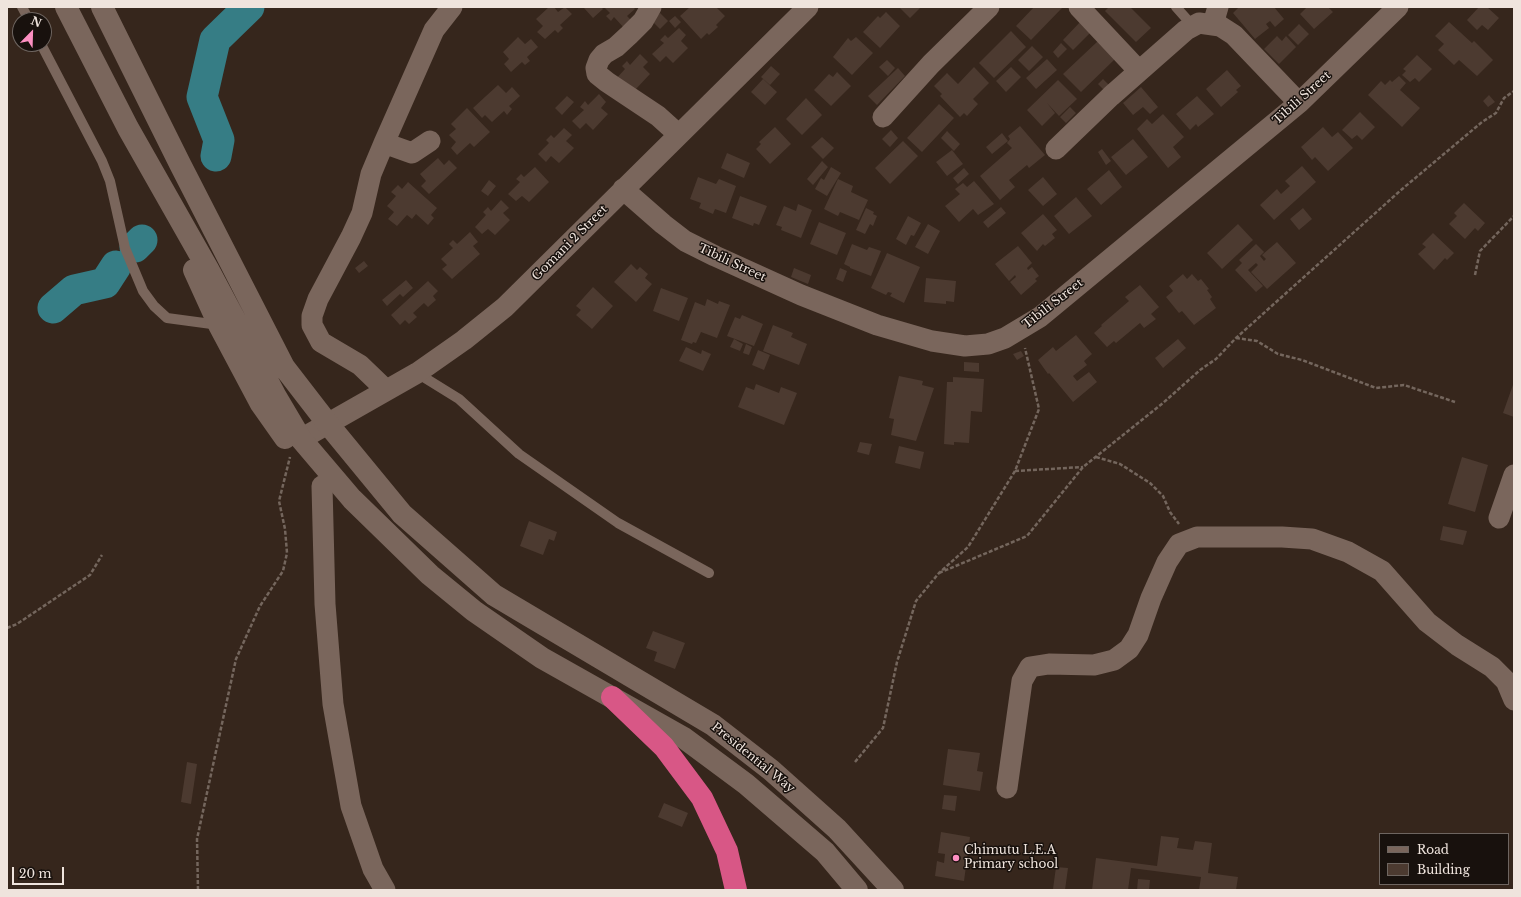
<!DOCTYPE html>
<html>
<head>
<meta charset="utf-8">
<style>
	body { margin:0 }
	#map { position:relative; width:1521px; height:897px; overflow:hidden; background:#36261c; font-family:"Libre Baskerville",serif }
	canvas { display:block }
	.frame { position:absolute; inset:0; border:8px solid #efe4dd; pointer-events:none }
	.legend { position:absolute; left:1379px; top:833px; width:130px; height:52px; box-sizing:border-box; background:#18110d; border:1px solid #6e6560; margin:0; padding:5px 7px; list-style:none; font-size:12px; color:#efe4dd }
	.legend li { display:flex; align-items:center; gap:8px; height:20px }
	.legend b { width:20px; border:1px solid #6e6560 }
	.north { position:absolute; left:12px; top:12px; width:40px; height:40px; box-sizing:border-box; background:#18110d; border:1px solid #6e6560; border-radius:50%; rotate:23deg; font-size:11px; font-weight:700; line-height:16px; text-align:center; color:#efe4dd }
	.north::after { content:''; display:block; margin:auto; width:14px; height:18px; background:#fc8fc1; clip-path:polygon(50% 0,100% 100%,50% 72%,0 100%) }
	.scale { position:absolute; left:12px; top:867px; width:52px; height:18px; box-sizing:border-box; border:2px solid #efe4dd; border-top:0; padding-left:5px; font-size:12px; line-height:14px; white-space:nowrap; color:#efe4dd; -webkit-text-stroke:3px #18110d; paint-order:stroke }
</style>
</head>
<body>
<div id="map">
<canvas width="1521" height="897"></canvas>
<div class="frame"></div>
<ul class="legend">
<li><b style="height:5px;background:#7a665c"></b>Road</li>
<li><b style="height:11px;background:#4c3a30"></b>Building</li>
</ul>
<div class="north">N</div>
<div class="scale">20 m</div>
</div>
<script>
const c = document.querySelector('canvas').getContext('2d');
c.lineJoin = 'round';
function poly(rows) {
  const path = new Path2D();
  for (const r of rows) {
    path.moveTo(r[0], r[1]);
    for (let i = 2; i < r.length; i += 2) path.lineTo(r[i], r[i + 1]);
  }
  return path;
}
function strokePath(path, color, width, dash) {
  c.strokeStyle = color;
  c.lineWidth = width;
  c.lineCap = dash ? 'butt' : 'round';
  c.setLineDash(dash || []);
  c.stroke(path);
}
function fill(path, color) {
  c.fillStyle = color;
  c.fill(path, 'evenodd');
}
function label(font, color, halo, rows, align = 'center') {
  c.font = font + ' "Libre Baskerville",serif';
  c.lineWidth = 3;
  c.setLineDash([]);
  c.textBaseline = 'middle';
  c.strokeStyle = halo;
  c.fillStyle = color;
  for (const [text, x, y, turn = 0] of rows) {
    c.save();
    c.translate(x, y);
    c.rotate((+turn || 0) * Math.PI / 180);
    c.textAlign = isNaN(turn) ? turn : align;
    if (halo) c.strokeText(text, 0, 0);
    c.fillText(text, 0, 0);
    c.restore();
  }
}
strokePath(poly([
	[216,156,219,140,202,97,215,40,249,7],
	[135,247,142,240],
	[53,308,74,290,105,283,116,266]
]), '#367d85', 31);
fill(poly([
	[549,7,554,7,558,12,565,7,572,14,560,25,563,28,558,33,555,30,545,39,537,32,543,26,536,19],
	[585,7,601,7,603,9,593,18,584,8],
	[604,7,633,7,635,9,627,16,633,22,625,29,614,17,611,21,606,16,610,13],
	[690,7,716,7,725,16,716,25,718,27,709,35,707,33,701,39,680,16],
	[899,7,921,7,910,18],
	[1034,7,1062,8,1031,40,1016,26],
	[1109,7,1130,7,1151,28,1136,42,1105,11],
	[1239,7,1274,7,1284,19,1275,27,1270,21,1266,24,1269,28,1255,39,1233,13],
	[1307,7,1328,7,1333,12,1314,29,1300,14],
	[1479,7,1487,7,1499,18,1488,30,1482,25,1477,30,1467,20],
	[886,12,900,26,880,48,863,32,878,16,880,18],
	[660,13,668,21,660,29,652,21],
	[675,16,681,22,675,28,669,21],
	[1082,20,1093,30,1073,50,1063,40],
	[1449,22,1472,43,1474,41,1493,60,1477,76,1459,60,1454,65,1438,50,1444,44,1435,36],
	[1299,24,1309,34,1298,45,1288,35],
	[679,28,686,35,681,41,688,48,673,63,666,56,660,62,652,54,664,43,660,40,665,35,668,38],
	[1011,31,1026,47,994,78,979,63],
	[1277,36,1282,41,1286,36,1296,47,1279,64,1264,49],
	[518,37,525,44,531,39,538,47,527,57,530,61,525,65,522,62,511,72,504,64,509,59,503,52],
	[856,37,873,53,852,75,833,57,848,38,851,41],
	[1098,41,1115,59,1081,92,1063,74],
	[1061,43,1067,49,1058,58,1053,52],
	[1032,46,1043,57,1029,71,1018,60],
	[640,54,648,62,643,67,650,74,635,90,627,83,622,88,614,81,625,69,622,66,627,61,630,65],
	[1417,55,1432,69,1419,82,1415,78,1410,82,1402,75,1406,71,1403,69],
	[1047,59,1057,70,1036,89,1026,78],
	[887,60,895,68,888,76,879,67],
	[771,66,780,74,770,85,761,77],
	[974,67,989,83,973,99,978,104,967,116,964,113,960,117,940,96,942,94,934,86,947,73,958,84],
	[1011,67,1021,77,1006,92,996,81],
	[898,68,905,76,877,105,868,96],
	[1227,70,1241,86,1236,90,1238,92,1221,107,1206,89],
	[837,72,851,86,831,106,814,90,829,74,833,77],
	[1399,76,1406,83,1400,90,1420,108,1402,127,1368,95,1381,81,1385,85,1390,80,1392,82],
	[763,79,777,92,765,105,751,92],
	[1103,79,1110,86,1105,91,1098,84],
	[1058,80,1077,99,1059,116,1047,103,1055,113,1042,126,1027,110],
	[498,85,506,93,512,87,520,96,509,106,512,109,507,115,504,111,492,122,485,115,482,118,473,108],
	[1141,87,1158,107,1150,114,1143,107,1133,115,1123,103],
	[599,94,606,102,601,108,608,114,593,130,586,123,580,129,572,121,584,110,580,107,585,101,588,105],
	[1489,95,1495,102,1488,107,1483,101],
	[567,96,574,102,562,115,555,108],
	[1197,96,1214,114,1198,127,1196,124,1190,130,1176,114],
	[806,98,822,115,802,135,786,119],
	[939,104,954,118,922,152,907,138],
	[1070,107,1076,113,1066,123,1060,117],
	[467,108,490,132,474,147,470,143,457,155,451,148,456,142,449,135,456,129,451,124],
	[1360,112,1375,127,1362,140,1357,135,1352,139,1342,130],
	[1163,114,1184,137,1173,147,1181,157,1168,168,1137,129,1147,119,1152,124],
	[1020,126,1045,155,1029,168,1027,165,1009,180,1015,187,1000,200,980,176,1012,148,1007,143,1010,139,1008,136],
	[775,127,791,144,770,164,756,149,761,144,759,142],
	[1323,127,1332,137,1338,132,1353,148,1328,171,1315,157,1312,160,1301,147],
	[564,128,572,135,566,141,574,148,559,163,551,156,546,162,538,154,549,143,546,140,551,135,554,138],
	[891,130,898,138,890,147,882,139],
	[947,131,960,144,954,151,941,138],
	[1002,133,1008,141,992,154,986,147],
	[822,137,834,148,823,159,811,147],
	[1133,139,1148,157,1126,175,1111,157],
	[903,141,918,156,890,184,875,168],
	[1102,149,1111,161,1106,165,1098,152],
	[952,150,963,164,947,176,936,162],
	[727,153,750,163,744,178,721,168],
	[438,158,444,165,449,160,457,168,429,194,421,186,426,181,420,174],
	[822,161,828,167,813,185,807,179],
	[1302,166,1316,182,1274,220,1260,205,1277,189,1281,194,1290,186,1285,181],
	[535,167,549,182,529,202,522,196,516,201,508,194,520,182,516,179,521,174,524,177],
	[831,167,841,173,827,196,815,189,821,178,824,180],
	[964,168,969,174,958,184,953,178],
	[1109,170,1122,187,1101,205,1087,189],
	[698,177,716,184,719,179,736,186,726,213,715,209,713,214,699,208,701,203,690,199],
	[1043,177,1057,194,1043,206,1028,190],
	[838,179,853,186,851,192,868,200,859,220,840,212,838,216,824,209],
	[489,180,496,186,488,196,481,191],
	[974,181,994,204,978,215,973,209,959,222,945,206,960,194,955,189,963,183,967,187],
	[408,182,437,208,431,215,434,218,428,225,416,214,412,219,407,215,397,226,388,219,394,212,387,206,396,196,391,192,398,185,402,189],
	[740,196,767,206,759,225,754,223,753,226,732,218],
	[1076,197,1092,216,1069,234,1054,216],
	[501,200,509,208,503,213,510,220,495,235,488,229,482,234,475,227,486,215,483,212,488,207,491,211],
	[1464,203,1485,223,1478,231,1475,228,1465,239,1449,224,1457,216,1454,213],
	[798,204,812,210,801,238,781,230,782,227,776,225,784,206,796,211],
	[1001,207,1006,213,988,228,983,222],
	[866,208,874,212,873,214,877,216,873,226,870,224,865,234,856,230],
	[1303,208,1312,219,1299,230,1290,219],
	[1043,214,1057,230,1052,234,1055,238,1045,246,1043,244,1037,251,1021,233],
	[908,216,921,223,914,236,911,235,906,245,896,239],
	[819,222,846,233,837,255,810,244],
	[928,224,940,231,928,254,915,247],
	[1238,224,1253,240,1222,269,1207,253],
	[470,232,478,242,473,246,480,254,452,279,442,269,447,265,441,259,453,248,449,244,453,240,457,244],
	[1433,233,1454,253,1447,260,1445,258,1434,270,1418,254,1426,247,1422,244],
	[1277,242,1296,263,1267,289,1251,272,1258,265,1256,263,1248,270,1263,286,1256,292,1235,270,1242,263,1239,260,1256,244,1264,252,1260,256,1264,261,1266,259,1262,255],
	[852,244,867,250,869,247,881,251,871,276,850,268,850,267,844,264],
	[1018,246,1032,263,1027,268,1028,270,1032,267,1039,276,1035,279,1037,281,1021,295,1010,282,1016,277,1015,275,1009,281,995,264],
	[887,253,920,267,904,303,890,296,892,293,888,292,886,295,871,288],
	[364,261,368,266,359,273,355,268],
	[631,264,637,270,640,267,648,274,645,278,652,284,636,302,614,282],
	[794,268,811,275,808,284,791,277],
	[840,268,847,271,843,282,836,279],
	[1183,274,1187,279,1192,274,1198,281,1201,279,1209,289,1207,290,1212,297,1210,299,1216,308,1194,325,1182,311,1179,313,1166,297,1173,291,1169,286],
	[926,278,956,281,954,302,946,301,946,304,924,302],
	[406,280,413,288,403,297,400,294,387,306,382,300],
	[428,281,438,291,433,296,436,300,428,307,424,303,413,313,417,317,409,324,405,320,400,325,391,315],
	[1140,285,1159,307,1151,314,1156,319,1144,328,1140,323,1116,343,1114,341,1107,347,1094,333,1102,326,1101,325,1129,301,1125,297],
	[593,287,613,306,592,329,576,315,581,310,576,306],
	[661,288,688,298,679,321,653,311],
	[707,299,718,304,719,301,730,305,717,338,701,332,696,343,693,342,692,344,681,340,695,302,705,306],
	[742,315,763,324,754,346,727,336,735,317,740,319],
	[773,325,793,333,791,337,807,344,799,365,763,351],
	[1076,335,1092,354,1084,361,1087,365,1073,376,1077,381,1089,372,1097,382,1073,402,1049,373,1048,374,1038,360,1053,347,1056,351],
	[734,339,743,344,740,351,730,347],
	[1178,339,1186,348,1163,368,1155,358],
	[746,344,752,347,749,355,743,353],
	[686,347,701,354,702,350,711,354,703,371,679,361],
	[758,350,770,355,764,370,752,365],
	[1021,351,1024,356,1017,360,1013,354],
	[964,362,979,363,979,372,964,371],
	[899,376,923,381,922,385,934,388,916,441,891,435,894,419,889,418],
	[953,377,984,379,982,412,971,411,969,443,954,442,954,445,944,444,947,382,953,382],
	[1514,382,1514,417,1503,413],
	[756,384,779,393,781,387,797,393,784,425,738,407,746,387,754,390],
	[860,442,872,444,869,455,857,452],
	[899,446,924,452,920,469,895,463],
	[1462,457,1488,465,1475,512,1448,504],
	[529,521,557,532,554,541,549,539,543,555,520,546],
	[1443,526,1467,531,1463,545,1440,540],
	[653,631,685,643,675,669,654,661,657,652,646,648],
	[948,749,980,753,977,771,983,772,980,791,943,785],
	[187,762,197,764,191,804,181,802],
	[944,795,957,796,955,811,942,809],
	[664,803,688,813,682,827,658,817],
	[941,832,970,837,964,881,935,876,937,861,944,863,945,854,938,853],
	[1161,836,1179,838,1177,848,1193,850,1195,841,1212,843,1208,873,1238,877,1236,890,1199,890,1201,877,1131,868,1128,890,1092,890,1096,858,1157,866],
	[1056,867,1068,868,1065,890,1053,889],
	[1138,879,1150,880,1149,890,1137,890]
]), '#4c3a30');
strokePath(poly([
	[1475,275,1480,251,1514,216],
	[1236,338,1257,341,1278,354,1302,360,1376,388,1404,385,1455,402],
	[1096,457,1120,464,1150,483,1163,496,1170,512,1179,524],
	[1015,471,1083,467],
	[939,573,1027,536,1083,467,1163,403,1200,370,1216,359,1236,338,1401,190,1482,122,1496,113,1504,98,1514,91],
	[7,628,17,624,90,575,102,555],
	[855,762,883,728,897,662,916,601,939,573,968,547,1015,471,1039,409,1025,348],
	[198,890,197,839,236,659,260,606,283,571,287,553,285,529,279,501,290,457]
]), '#74665d', 2.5, [4, 2]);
strokePath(poly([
	[22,7,29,20],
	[1176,7,1192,25],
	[41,44,102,161,110,181,125,248,143,291,154,306,167,318,219,325],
	[417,373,459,399,519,454,618,523,709,573]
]), '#7a665c', 10);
strokePath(poly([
	[651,7,643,21,629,35,616,47,604,54,599,60,596,68,597,74,607,82,658,116,678,134],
	[1079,7,1139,71],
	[1213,24,1218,7],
	[883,117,931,64,989,7],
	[384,143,434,30,452,7],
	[1056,149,1111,96,1186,30,1199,23,1220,26,1234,35,1299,103],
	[623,189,663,224,685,241,715,256,801,295,877,325,932,341,965,346,988,344,1005,338,1040,317,1299,103,1398,7],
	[386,390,360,365,321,342,312,325,312,316,318,299,351,237,362,213,371,174,384,143,412,153,430,141],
	[301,439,417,373,464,340,505,307,808,7],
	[322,486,325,604,333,704,351,806,373,869,385,890],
	[1499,518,1514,475],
	[1007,788,1022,681,1030,667,1049,664,1094,665,1114,660,1129,649,1138,635,1151,598,1167,562,1179,544,1197,537,1282,537,1312,539,1348,552,1382,571,1427,622,1457,645,1492,667,1506,681,1514,700]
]), '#7a665c', 21);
strokePath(poly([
	[66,7,128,128,208,269,275,395,301,439,352,499,430,575,474,611,542,658,684,738,746,784,825,852,857,890],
	[102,7,180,164,284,367,328,424,402,514,494,595,713,725,771,770,837,829,893,890],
	[194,270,219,325,261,404,285,438]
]), '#7a665c', 22);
strokePath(poly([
	[612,697,664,747,702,798,727,851,736,890]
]), '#d85786', 22);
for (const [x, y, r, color] of [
	[956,858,4,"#fc8fc1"]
]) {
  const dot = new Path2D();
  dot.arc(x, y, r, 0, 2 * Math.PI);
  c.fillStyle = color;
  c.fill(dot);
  strokePath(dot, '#18110d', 1.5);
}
label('12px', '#efe4dd', '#18110d', [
	["Tibili Street",1302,98,-42],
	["Gomani 2 Street",570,243,-45],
	["Tibili Street",732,263,25],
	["Tibili Street",1053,304,-38],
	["Presidential Way",753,758,39]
]);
label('12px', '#efe4dd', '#18110d', [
	["Chimutu L.E.A",964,851],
	["Primary school",964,865]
], 'left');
</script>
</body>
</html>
